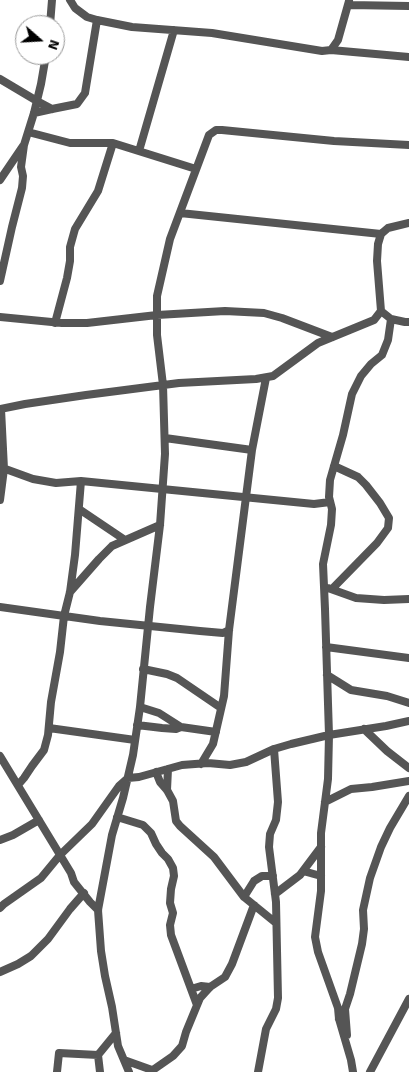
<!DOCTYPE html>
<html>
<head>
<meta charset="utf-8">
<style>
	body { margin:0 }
	#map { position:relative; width:409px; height:1072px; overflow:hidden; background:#fff; font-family:Signika,sans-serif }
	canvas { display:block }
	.north { position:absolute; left:15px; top:15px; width:50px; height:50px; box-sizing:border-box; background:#fff; border:1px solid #999; border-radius:50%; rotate:109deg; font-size:14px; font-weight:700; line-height:20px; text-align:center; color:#000 }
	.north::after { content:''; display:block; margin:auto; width:18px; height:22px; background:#000; clip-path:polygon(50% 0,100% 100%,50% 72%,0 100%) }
</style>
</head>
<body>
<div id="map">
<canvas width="409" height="1072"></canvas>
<div class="north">N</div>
</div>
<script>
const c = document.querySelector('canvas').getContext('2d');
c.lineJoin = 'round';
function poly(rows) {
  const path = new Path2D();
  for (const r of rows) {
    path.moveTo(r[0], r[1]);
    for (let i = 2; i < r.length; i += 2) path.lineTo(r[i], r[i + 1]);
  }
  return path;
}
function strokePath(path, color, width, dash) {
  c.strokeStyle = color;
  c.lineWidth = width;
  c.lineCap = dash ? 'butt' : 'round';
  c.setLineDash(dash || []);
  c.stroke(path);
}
strokePath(poly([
	[70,0,75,8,87,17,97,20,132,27,212,33,322,51,331,50,409,57],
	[349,5,409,6],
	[50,25,52,0],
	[331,50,338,40,349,1],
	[0,79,37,101,52,109],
	[34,113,52,109,77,104,85,93,97,20],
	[28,132,70,143,113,143,196,169],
	[139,151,174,30],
	[0,180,23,146],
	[180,213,381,234],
	[0,281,12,227,22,188,23,176,21,167,24,145,34,113,41,84,46,55],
	[381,311,391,319,405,322,409,322],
	[0,317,62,323,87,323,157,315,225,311,264,313,282,318,332,337],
	[55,323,67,278,70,261,70,247,75,229,98,191,113,143],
	[0,409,25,404,86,395,179,383,256,379,273,376,318,343,374,320,381,311,377,261,378,244,381,234,388,228,409,223],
	[165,438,252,450],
	[0,467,33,479,56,483,81,481,314,504,330,502],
	[0,500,4,469,1,409],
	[79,509,125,540],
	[328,588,356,598,384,600,409,599],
	[332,589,377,543,388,528,389,518,380,503,366,485,358,477,334,466],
	[70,592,99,559,112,546,160,525],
	[0,607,100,621,200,631,223,633,229,630],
	[326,647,409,658],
	[143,669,167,674,177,678,221,708],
	[327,675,351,690,387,696,409,703],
	[140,707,159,713,181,727],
	[137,725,162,728,176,729,181,727,216,732],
	[49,728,135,740],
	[364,729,387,751,409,768],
	[0,756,71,873,74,882,90,902,98,910],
	[201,764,213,744,224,696,229,630,252,450,266,378],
	[156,772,160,782,167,790,173,801,176,821,180,826,214,857,244,897,276,923],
	[18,785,24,778,32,766,44,750,48,735,51,702,60,652,64,616,70,592,75,555,81,481],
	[167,790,168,769],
	[325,802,351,789,372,787,409,781],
	[117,817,143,825,151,833,156,844,162,853,168,859,173,868,174,876,171,889,170,903,173,913,170,925,171,935,197,1005],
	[0,840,13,835,39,820],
	[303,871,321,876],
	[275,894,300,875,321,847],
	[244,897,254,881,262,876,273,876],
	[0,908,4,904,41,878,60,855,92,824,119,786,128,778,139,777,182,765,208,763,230,765,246,762,274,749,291,744,329,735,386,726,409,721],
	[0,972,18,964,31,956,48,939,70,909,84,893],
	[191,989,201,986,210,987],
	[345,1009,347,1035],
	[339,1019,345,1009,350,994,362,944,364,929,363,910,370,878,381,847,390,828,409,796],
	[124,1060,152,1070],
	[57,1072,59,1053,98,1055],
	[100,1072,98,1055,116,1033],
	[129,1072,118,1046,112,1007,105,976,101,951,98,910,112,835,123,798,133,755,140,707,150,607,160,525,165,454,163,385,157,335,157,296,170,239,209,135,216,130,222,130,334,141,409,145],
	[150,1072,173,1056,182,1046,186,1032,200,998,210,987,225,977,232,964,254,905],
	[258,1072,266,1029,276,1009,278,998,276,902,269,847,270,834,276,820,278,802,274,749],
	[353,1072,351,1060,339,1019,338,1008,318,952,315,937,321,891,321,833,328,779,329,735,325,609,323,564,331,525,332,509,329,497,330,480,343,435,352,394,361,376,371,364,382,355,388,340,391,319],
	[370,1072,409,999]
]), '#555', 8);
</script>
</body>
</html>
